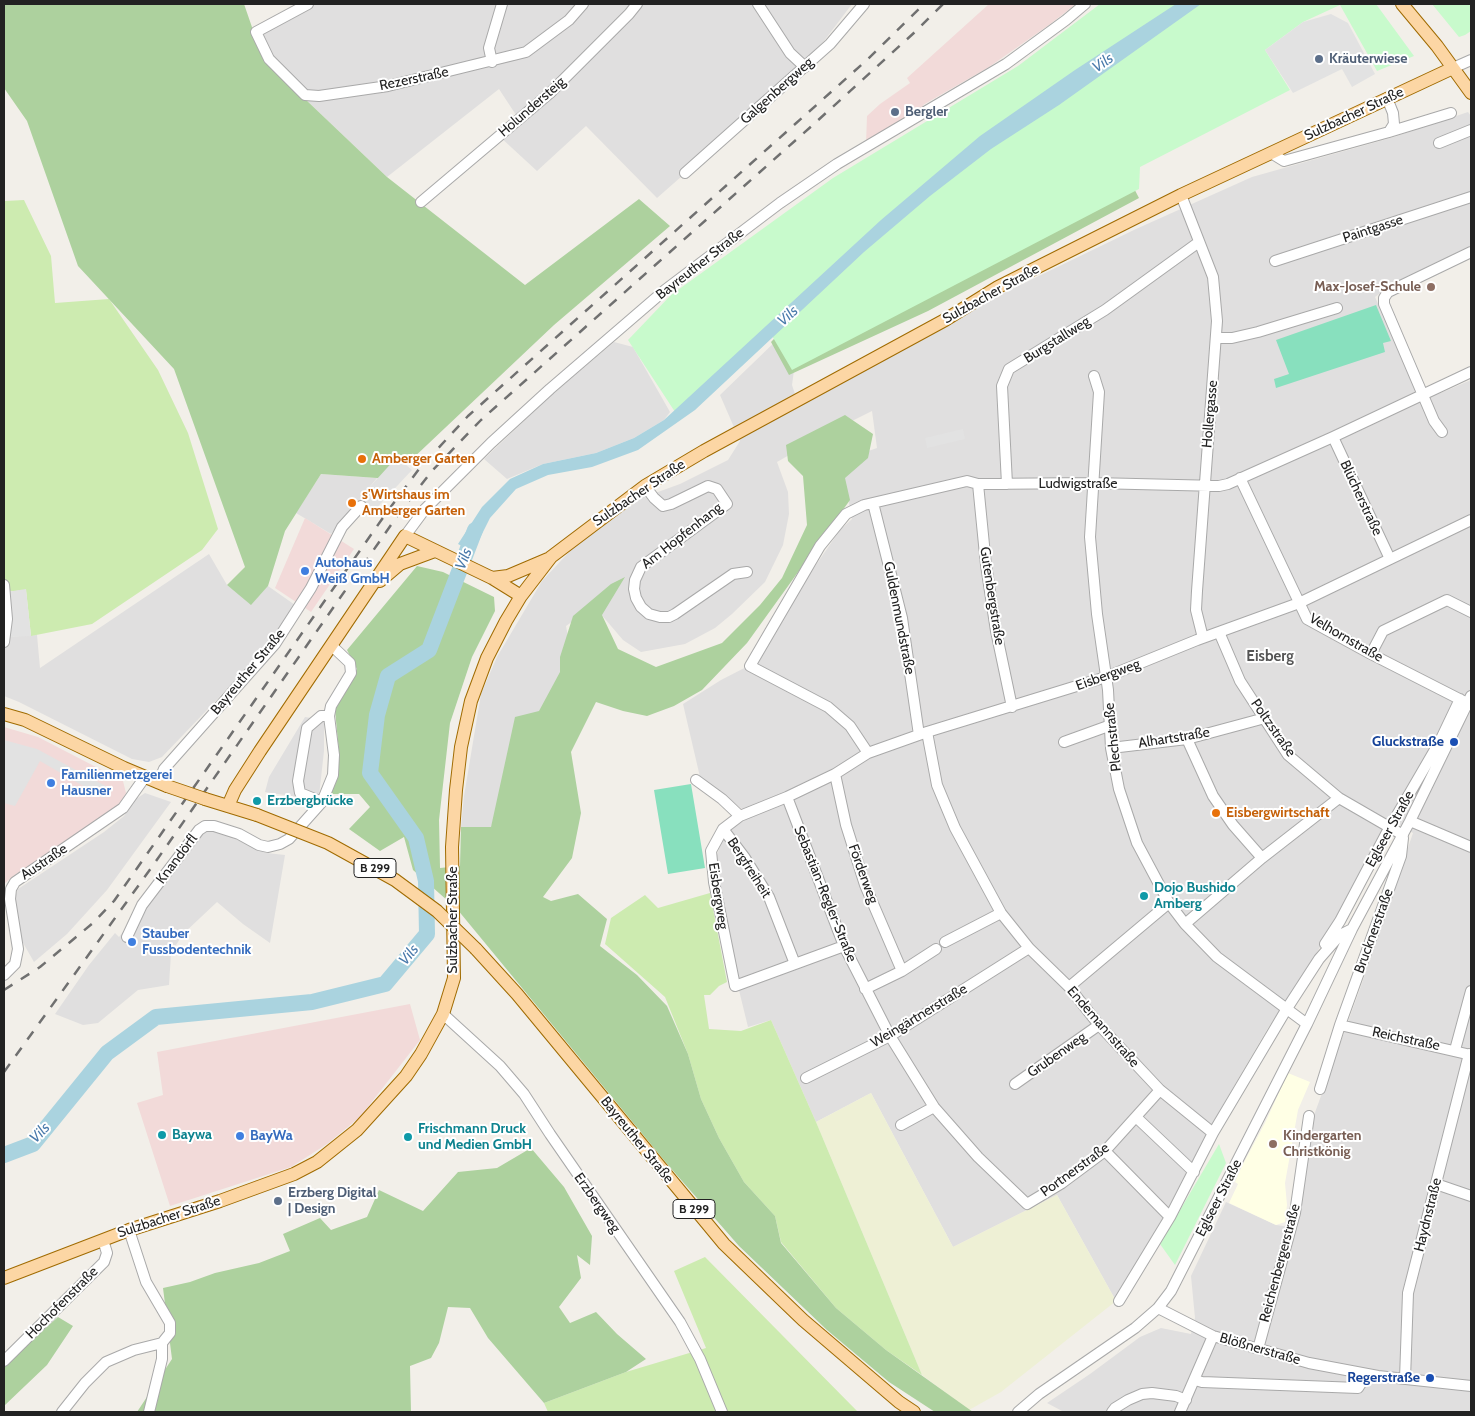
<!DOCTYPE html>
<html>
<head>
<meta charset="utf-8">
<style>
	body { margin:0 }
	#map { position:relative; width:1475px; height:1416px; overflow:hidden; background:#f2efe9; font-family:Cabin,sans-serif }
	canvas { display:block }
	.frame { position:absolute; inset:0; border:5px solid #222; pointer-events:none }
</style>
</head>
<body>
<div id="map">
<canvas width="1475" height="1416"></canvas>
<div class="frame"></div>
</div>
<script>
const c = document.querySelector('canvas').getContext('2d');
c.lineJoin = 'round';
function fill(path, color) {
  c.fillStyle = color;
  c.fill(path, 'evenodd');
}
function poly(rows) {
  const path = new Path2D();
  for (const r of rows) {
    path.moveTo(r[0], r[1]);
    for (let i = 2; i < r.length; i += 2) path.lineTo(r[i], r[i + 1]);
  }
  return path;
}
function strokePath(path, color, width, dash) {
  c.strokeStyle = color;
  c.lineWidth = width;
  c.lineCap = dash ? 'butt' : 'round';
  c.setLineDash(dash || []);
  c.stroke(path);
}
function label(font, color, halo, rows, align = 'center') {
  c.font = font + ' Cabin,sans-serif';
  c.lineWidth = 4;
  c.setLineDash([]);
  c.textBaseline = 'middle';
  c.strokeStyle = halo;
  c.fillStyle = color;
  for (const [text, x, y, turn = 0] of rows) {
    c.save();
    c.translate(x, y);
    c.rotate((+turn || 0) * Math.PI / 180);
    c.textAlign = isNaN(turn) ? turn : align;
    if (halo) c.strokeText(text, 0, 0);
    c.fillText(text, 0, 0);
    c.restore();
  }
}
fill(poly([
	[303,4,852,4,824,41,793,73,748,118,657,198,586,126,537,171,499,136,518,118,499,89,387,177,263,59,254,31],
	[1468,112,1471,116,1471,246,1394,283,1375,297,1422,400,1429,398,1471,380,1471,1412,1064,1412,1047,1403,1090,1374,1140,1337,1161,1328,1191,1334,1195,1318,1191,1276,1226,1202,1276,1225,1297,1228,1313,1118,1361,986,1413,833,1391,820,1357,884,1303,976,1268,1028,1224,1103,1158,1227,1116,1301,1057,1195,953,1247,871,1093,816,1122,771,1020,748,1027,736,978,716,865,717,855,722,840,731,829,748,818,742,809,700,777,683,704,721,680,760,660,809,575,840,530,852,519,843,471,854,456,877,448,872,411,826,434,777,462,788,492,789,514,783,545,765,582,732,614,715,628,685,644,641,652,623,640,594,606,566,626,573,663,491,827,461,827,464,796,481,694,497,657,542,581,571,550,643,495,658,492,680,484,728,460,740,441,720,395,781,336,796,356,792,385,799,406,1010,290,1136,229,1252,177,1394,137],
	[614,342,633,347,670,412,664,420,634,438,596,453,543,464,507,479,484,459,546,400],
	[321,474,377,478,331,534,296,513],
	[209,554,227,585,251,604,268,586,295,605,271,643,162,757,149,762,132,759,19,702,4,696,4,637,37,635,40,668],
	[305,717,324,720,324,751,319,796,303,791,297,797,265,792,269,777],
	[145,793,171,802,107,890,67,934,34,962,22,941,14,899,18,889,104,832,124,816,136,799],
	[215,830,267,853,285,855,270,943,243,924,217,902,183,934,171,953,169,985,138,990,98,1023,83,1025,55,1014,89,965,115,933,119,937,202,833]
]), '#e0dfdf');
fill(poly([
	[989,4,1076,4,1049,25,989,67,923,105,925,109,866,144,867,116,880,104,910,83,907,78],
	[305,518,354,549,311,612,275,588],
	[4,727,38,737,123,781,126,793,118,806,68,841,16,874,4,884],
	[410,1004,420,1040,360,1117,327,1144,291,1167,170,1206,137,1103,163,1095,157,1052]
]), '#f2dad9');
fill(poly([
	[1288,1073,1310,1082,1298,1110,1285,1183,1287,1205,1285,1222,1276,1225,1229,1203,1238,1184,1235,1182,1242,1166,1265,1123]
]), '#ffffe5');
fill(poly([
	[871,1093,953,1247,1057,1195,1116,1301,1001,1392,969,1410,922,1375,816,1122]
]), '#eef0d5');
fill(poly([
	[4,198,5,201,24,200,51,256,55,303,109,299,158,370,188,433,218,529,202,550,92,624,31,636,26,590,4,592],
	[710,893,727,982,719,986,710,995,704,995,709,1029,741,1031,771,1020,816,1122,922,1375,886,1350,836,1308,781,1242,775,1216,744,1182,719,1138,701,1099,688,1054,665,997,605,944,611,918,645,895,658,908],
	[705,1257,858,1412,548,1412,544,1403,626,1372,706,1348,674,1271]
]), '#cdebb0');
fill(poly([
	[4,4,244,4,263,59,387,177,525,285,639,199,670,226,554,325,391,479,321,474,285,531,268,586,251,605,227,585,245,567,174,369,78,266,27,121,4,88],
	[1127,175,1139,198,928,311,789,375,771,342,804,308],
	[845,415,873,434,868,458,845,478,850,500,747,643,702,690,674,706,647,716,623,711,596,702,571,752,581,813,572,858,543,897,551,901,578,894,607,919,600,946,637,975,667,1006,688,1054,701,1099,719,1138,744,1182,775,1216,781,1243,836,1308,886,1350,973,1412,935,1412,889,1382,827,1330,739,1246,668,1165,457,909,413,870,404,837,380,851,349,829,370,807,359,794,327,794,339,752,335,710,357,669,347,650,417,566,443,572,494,597,495,611,472,657,450,723,439,820,440,868,460,866,461,827,491,827,515,717,539,711,560,672,560,657,573,616,611,584,625,577,602,615,618,649,656,667,722,643,760,605,782,578,807,525,803,476,788,461,786,445],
	[531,1148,564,1187,592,1236,590,1265,577,1255,581,1278,559,1307,570,1323,596,1312,617,1334,646,1359,626,1372,544,1403,488,1338,470,1308,448,1307,439,1343,431,1358,410,1366,411,1412,137,1412,172,1359,163,1288,190,1282,215,1273,259,1263,290,1251,283,1234,320,1218,331,1230,367,1217,379,1190,423,1211,458,1172,497,1168],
	[58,1317,73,1326,47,1365,4,1406,4,1365]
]), '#add19e');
fill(poly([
	[1100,4,1376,4,1414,56,1377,71,1340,5,1303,22,1265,50,1290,90,1140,167,1139,189,792,370,768,329,677,415,628,340,671,295,833,178,1018,66],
	[1432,4,1471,4,1471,31,1465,35,1459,37],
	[1219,1144,1226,1163,1175,1265,1160,1244]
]), '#c8facc');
fill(poly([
	[1376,305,1391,341,1383,343,1385,352,1276,388,1274,379,1289,374,1276,340],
	[691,784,705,868,668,874,654,790]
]), '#88e0be');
fill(poly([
	[1331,14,1348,23,1375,74,1352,87,1342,69,1293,93,1265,50,1303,22],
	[963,429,965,439,927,448,925,438],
	[397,457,412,470,370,515,356,502],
	[26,589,31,636,8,637,7,592],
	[4,740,37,749,113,790,104,798,40,761,15,806,4,803]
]), '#e2e2e2');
fill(poly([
	[1176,4,1201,4,1059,105,991,149,930,196,864,252,695,410,638,450,592,467,548,475,516,489,490,518,473,552,458,544,482,507,510,479,543,464,596,453,634,438,664,420,881,220,980,136,1075,70]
]), '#aad3df');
strokePath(poly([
	[4,1155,33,1144,107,1053,156,1017,312,1002,385,984,427,934,426,881,416,838,370,773,377,715,388,676,429,650,475,530]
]), '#aad3df', 16);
const minor = poly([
	[308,4,256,32,269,59,305,95,319,96,388,86,526,52,569,20,583,4],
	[758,4,790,53,805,67],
	[492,62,489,48,502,4],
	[1453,68,1471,60],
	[1389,132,1451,113],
	[1439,143,1471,130],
	[1271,153,1284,161,1389,132,1394,124,1393,113,1387,98],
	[685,173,830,44,864,4],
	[1181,195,1213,277,1217,321,1197,591,1196,610,1203,638],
	[421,202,550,93,629,14,637,4],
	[1275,261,1471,197],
	[1216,338,1232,338,1258,332,1337,308],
	[1094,376,1099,392,1090,537,1097,614,1108,690,1111,748,1119,789,1137,843,1169,903,1185,924,1217,957,1307,1024],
	[1442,432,1434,421,1384,304,1384,298,1388,292,1471,252],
	[1333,437,1390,559],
	[1240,478,1307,619,1371,654,1471,705],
	[978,484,986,565,996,631,1012,707],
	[1007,484,1002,386,1009,369,1105,310,1199,242],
	[645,486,654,498,663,506,671,504,708,486,717,489,727,504,641,567,635,580,634,589,636,598,641,607,649,614,660,617,669,617,675,614,733,574,747,572],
	[873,503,902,618,919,735],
	[405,536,425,509,491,443,550,389,665,290,780,203,837,164,1006,64,1066,20,1085,4],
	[4,585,7,619,4,642],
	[1219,632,1240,681,1288,755,1339,798,1403,835],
	[1371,654,1383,631,1447,600,1471,612],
	[927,732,937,785,955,828,1001,913,1029,948,1069,987,1099,1025,1160,1090,1213,1133],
	[1187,739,1213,796,1233,825,1262,858],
	[1064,742,1111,725],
	[1111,748,1187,739,1265,718],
	[868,753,850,726,828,707,750,666,820,546,846,514,864,505,967,481,978,484,1094,483,1219,486,1228,484,1333,437,1471,372],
	[835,774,846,825,865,885,902,971],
	[696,780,722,799,740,816],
	[158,783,164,769,275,644,311,588,342,527,361,506],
	[787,797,844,946,890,1036,934,1107,978,1157,1027,1204,1062,1183,1105,1151,1160,1090],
	[322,802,300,793,298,781,307,728,321,716,329,716],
	[1410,821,1471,847],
	[723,829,745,858,769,897,795,964],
	[1185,924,1262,858,1339,798],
	[127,937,142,905,199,830,205,826,214,826,239,834,259,845,268,847,280,844,289,839,322,802,333,775,334,755,329,716,331,706,351,673,350,663,332,646],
	[945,942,1001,913],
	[1325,944,1340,921,1386,834,1440,741,1460,699],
	[844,946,735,986,714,882,711,851,723,829,740,816,787,797,835,774,868,753,927,732,1106,677,1197,640,1299,603,1471,520],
	[4,975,15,964,18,949,10,899,11,889,15,882,123,808,145,777],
	[1069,987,1169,903],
	[865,989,902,971,936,949],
	[443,1014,500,1066,524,1094,550,1134,680,1322,700,1359,722,1412],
	[1340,1025,1471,1055],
	[1455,1050,1471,991],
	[806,1078,890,1036,1029,948],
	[1015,1084,1099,1025],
	[1320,1089,1340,1025,1401,856,1403,838],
	[1137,1118,1194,1172],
	[901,1125,934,1107],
	[1105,1151,1170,1217],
	[1436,1184,1471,1196],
	[1119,1301,1170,1217,1213,1133,1286,1010,1319,959,1340,935,1352,929],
	[1158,1308,1213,1336,1309,1363,1378,1376,1471,1386],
	[1258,1349,1295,1213,1309,1116],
	[4,1361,104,1262,107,1253,103,1240],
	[1405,1379,1408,1293,1469,1054],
	[1195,1380,1202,1382,1358,1388,1367,1374],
	[62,1412,85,1383,106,1362,134,1350,162,1343,170,1333,170,1323,146,1282,129,1230],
	[149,1412,162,1359,162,1343],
	[1018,1412,1039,1394,1135,1328,1158,1308,1171,1291,1307,1024,1352,929,1410,821,1471,696],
	[1112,1412,1115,1408,1128,1400,1142,1394,1152,1393,1176,1396,1186,1400],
	[1180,1412,1213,1336]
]);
const major = poly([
	[1402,4,1437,46,1471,93],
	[492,578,508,576,548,559],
	[380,581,400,564,435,551],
	[4,714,25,720,124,768,167,786],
	[205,799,257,815],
	[228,806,235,790,260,751,405,536,492,578,521,596],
	[476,949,517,994,724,1244,803,1320,899,1402,914,1412],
	[4,1278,129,1230,220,1201,294,1174,317,1162,357,1130,406,1076,421,1054,443,1014,454,978,452,847,456,790,461,747,471,701,487,658,506,621,521,596,551,557,645,486,704,451,945,320,998,287,1181,195,1453,68]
]);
strokePath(minor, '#a9a9a9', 12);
strokePath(major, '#a06b00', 14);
strokePath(minor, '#fff', 10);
strokePath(major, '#fcd6a4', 12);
strokePath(poly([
	[4,990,40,967,93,923,114,901,387,512,419,469,468,416,868,59,924,4],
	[4,1072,154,864,398,515,431,472,481,420,815,123,916,31,943,4]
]), '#707070', 2.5, [10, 10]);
const majorBridge = poly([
	[167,786,205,799],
	[257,815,328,843,395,880,437,911,476,949]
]);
strokePath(majorBridge, '#a06b00', 14, []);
strokePath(majorBridge, '#fcd6a4', 12);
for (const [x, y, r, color] of [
	[1319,59,5,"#5c6f8a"],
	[895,112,5,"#5c6f8a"],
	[1431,287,5,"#8d6e63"],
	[362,459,5,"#e8710a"],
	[352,503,5,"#e8710a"],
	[305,571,5,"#3f7fe0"],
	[1454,742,5,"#1a4fb4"],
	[51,783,5,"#3f7fe0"],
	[257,801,5,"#0f9aa8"],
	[1216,813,5,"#e8710a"],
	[1144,896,5,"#0f9aa8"],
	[132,942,5,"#3f7fe0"],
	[162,1135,5,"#0f9aa8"],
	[240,1136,5,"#3f7fe0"],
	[408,1137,5,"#0f9aa8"],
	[1273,1144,5,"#8d6e63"],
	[278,1201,5,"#5c6f8a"],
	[1430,1378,5,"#1a4fb4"]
]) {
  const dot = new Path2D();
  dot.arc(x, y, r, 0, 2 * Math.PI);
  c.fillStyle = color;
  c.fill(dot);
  strokePath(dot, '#fff', 2);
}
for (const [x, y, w] of [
	[375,868,42],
	[694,1209,42]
]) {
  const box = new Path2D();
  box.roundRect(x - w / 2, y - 9.5, w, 19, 4);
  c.fillStyle = '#fff';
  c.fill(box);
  strokePath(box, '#222', 1);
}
label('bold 12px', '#222', null, [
	["B 299",375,868],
	["B 299",694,1209]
]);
label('bold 14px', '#4e5e75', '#fff', [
	["Kräuterwiese",1329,59],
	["Bergler",905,112],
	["Erzberg Digital",288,1193],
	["| Design",288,1209]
], 'left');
label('14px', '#222', '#fff', [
	["Rezerstraße",414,79,-12],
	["Galgenbergweg",777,91,-42],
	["Holundersteig",532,107,-41],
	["Sulzbacher Straße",1354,114,-25],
	["Paintgasse",1373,229,-18],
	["Bayreuther Straße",700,264,-38],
	["Sulzbacher Straße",991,294,-29],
	["Burgstallweg",1057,340,-32],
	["Hollergasse",1210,414,-85],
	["Ludwigstraße",1078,484],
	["Sulzbacher Straße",639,493,-34],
	["Blücherstraße",1361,498,65],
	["Am Hopfenhang",682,536,-38],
	["Gutenbergstraße",992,596,81],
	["Guldenmundstraße",899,618,79],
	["Velhornstraße",1346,638,30],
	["Bayreuther Straße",248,672,-50],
	["Eisbergweg",1108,675,-20],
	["Poltzstraße",1273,728,55],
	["Plechstraße",1113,737,-96],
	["Alhartstraße",1174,738,-9],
	["Eglseer Straße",1390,829,-61],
	["Knandörfl",177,859,-53],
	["Austraße",44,862,-34],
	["Bergfreiheit",749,868,57],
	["Förderweg",863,874,70],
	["Sebastian-Regler-Straße",825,894,68],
	["Eisbergweg",718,896,81],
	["Sulzbacher Straße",453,920,-90],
	["Brucknerstraße",1374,931,-70],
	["Weingärtnerstraße",919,1016,-31],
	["Endemannstraße",1103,1027,49],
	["Reichstraße",1406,1039,12],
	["Grubenweg",1057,1055,-35],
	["Bayreuther Straße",637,1140,51],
	["Portnerstraße",1075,1170,-36],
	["Eglseer Straße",1219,1198,-63],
	["Erzbergweg",597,1203,55],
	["Haydnstraße",1428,1215,-76],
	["Sulzbacher Straße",169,1217,-18],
	["Reichenbergerstraße",1280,1263,-75],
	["Hochofenstraße",62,1303,-45],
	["Blößnerstraße",1260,1349,16]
]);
label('bold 14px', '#785e54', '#fff', [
	["Max-Josef-Schule",1421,287],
	["Kindergarten",1283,1136,"left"],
	["Christkönig",1283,1152,"left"]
], 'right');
label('bold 14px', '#c56008', '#fff', [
	["Amberger Garten",372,459],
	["s'Wirtshaus im",362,495],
	["Amberger Garten",362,511],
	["Eisbergwirtschaft",1226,813]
], 'left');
label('bold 14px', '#366cbe', '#fff', [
	["Autohaus",315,563],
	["Weiß GmbH",315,579],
	["Familienmetzgerei",61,775],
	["Hausner",61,791],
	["Stauber",142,934],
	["Fussbodentechnik",142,950],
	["BayWa",250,1136]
], 'left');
label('bold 14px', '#164399', '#fff', [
	["Gluckstraße",1444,742],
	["Regerstraße",1420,1378]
], 'right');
label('bold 14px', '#0d838f', '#fff', [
	["Erzbergbrücke",267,801],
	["Dojo Bushido",1154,888],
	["Amberg",1154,904],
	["Frischmann Druck",418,1129],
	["und Medien GmbH",418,1145],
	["Baywa",172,1135]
], 'left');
label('italic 15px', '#4a7aab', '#fff', [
	["Vils",1103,63,-35],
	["Vils",788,316,-42],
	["Vils",464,559,-69],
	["Vils",409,955,-51],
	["Vils",40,1133,-46]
]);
label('bold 15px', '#555', '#fff', [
	["Eisberg",1270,657]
]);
</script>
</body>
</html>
